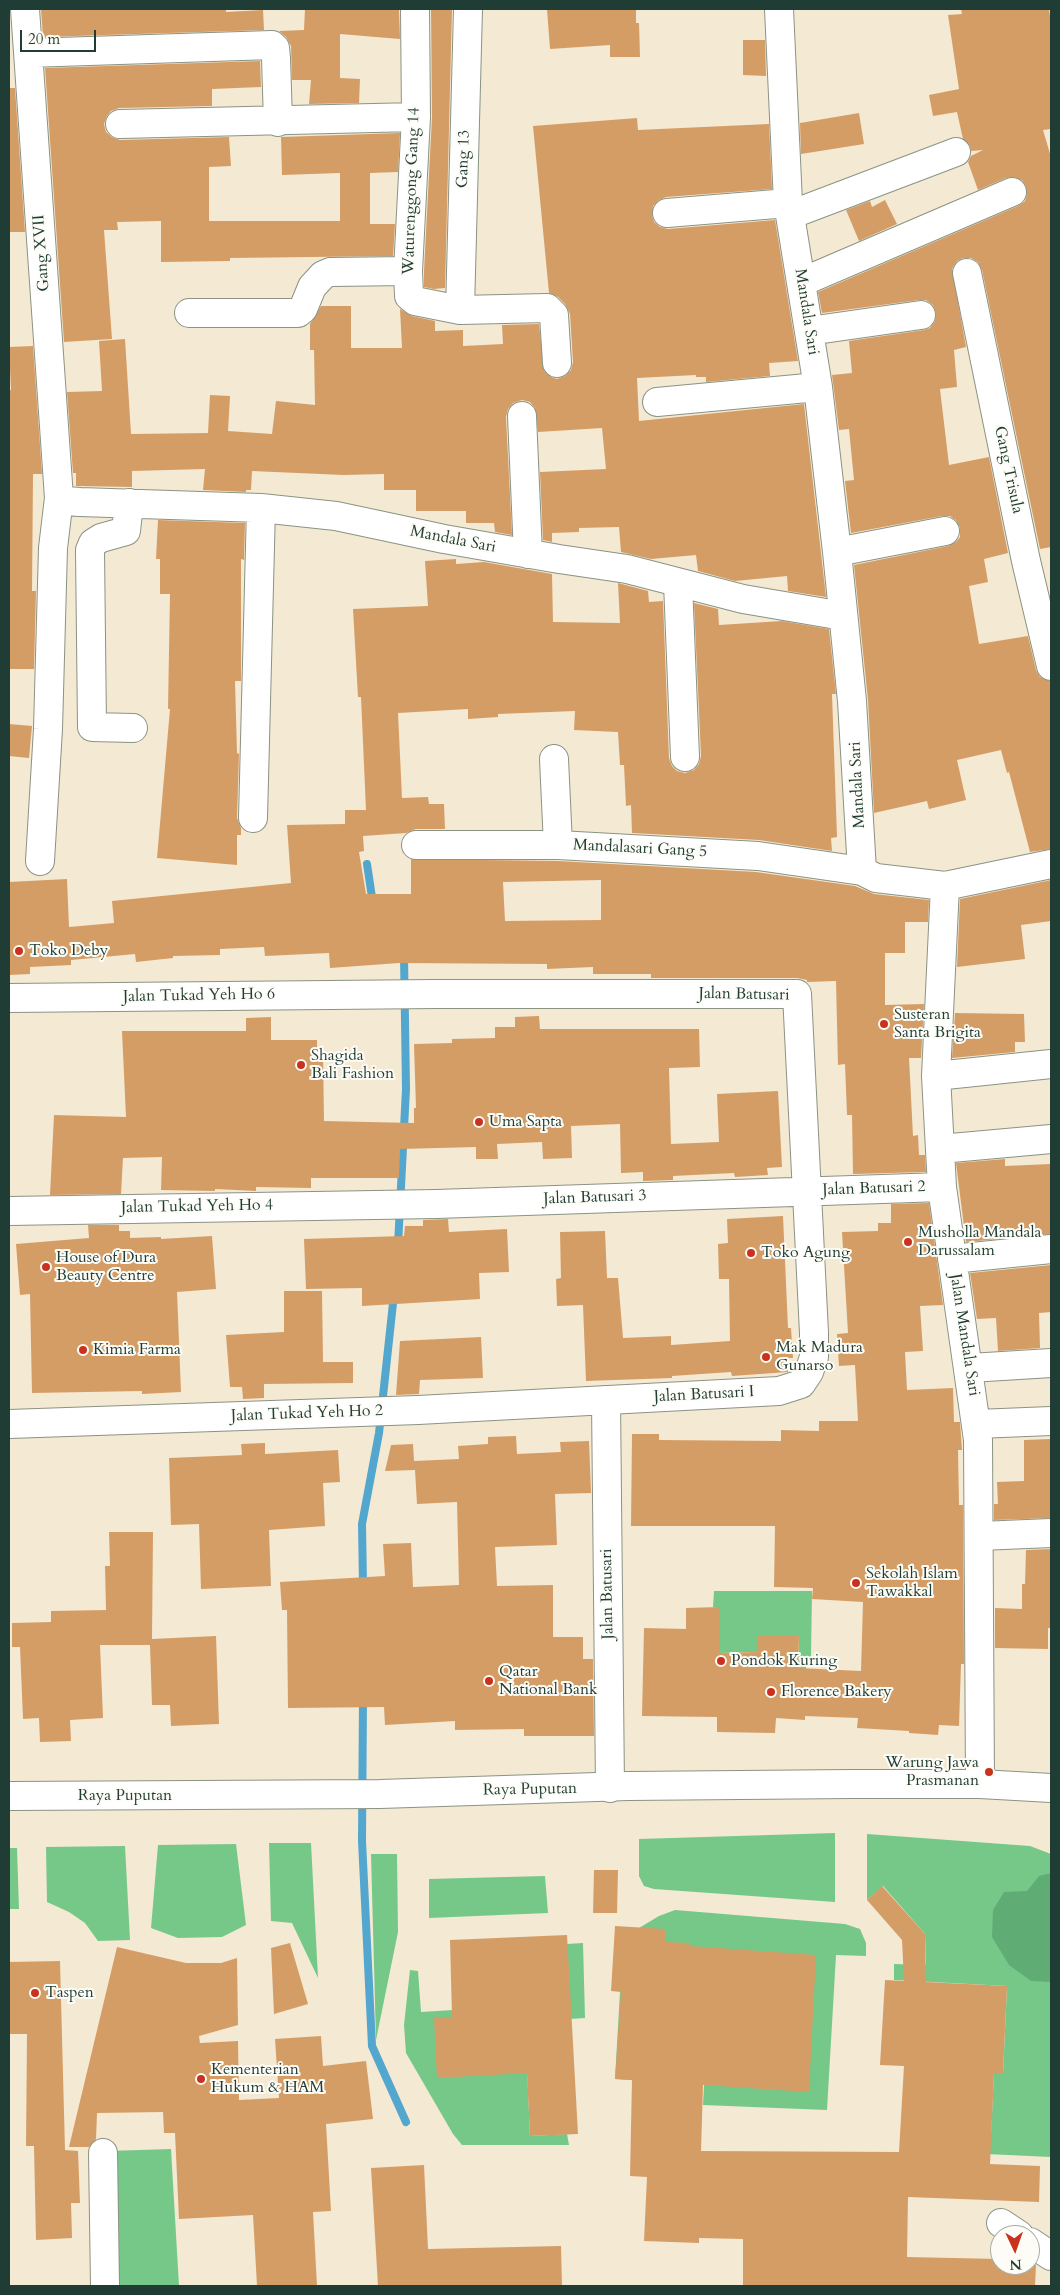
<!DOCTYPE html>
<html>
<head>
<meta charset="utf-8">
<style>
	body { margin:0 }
	#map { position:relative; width:1060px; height:2295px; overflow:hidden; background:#f4e9d3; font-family:Cardo,serif }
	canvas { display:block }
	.frame { position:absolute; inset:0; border:10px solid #1f3d34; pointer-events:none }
	.north { position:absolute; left:990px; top:2225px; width:50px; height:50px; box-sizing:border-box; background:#fdfcf7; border:1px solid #a4b0a9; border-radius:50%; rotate:177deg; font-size:14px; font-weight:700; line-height:20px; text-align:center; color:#1f3d34 }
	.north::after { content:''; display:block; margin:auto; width:18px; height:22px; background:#c8321e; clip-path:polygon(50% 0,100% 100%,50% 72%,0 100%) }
	.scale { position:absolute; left:20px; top:30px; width:76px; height:22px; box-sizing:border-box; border:2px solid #1f3d34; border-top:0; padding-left:6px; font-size:15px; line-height:18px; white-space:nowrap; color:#1f3d34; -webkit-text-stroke:4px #fdfcf7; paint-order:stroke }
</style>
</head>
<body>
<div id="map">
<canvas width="1060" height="2295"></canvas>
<div class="frame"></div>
<div class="north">N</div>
<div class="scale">20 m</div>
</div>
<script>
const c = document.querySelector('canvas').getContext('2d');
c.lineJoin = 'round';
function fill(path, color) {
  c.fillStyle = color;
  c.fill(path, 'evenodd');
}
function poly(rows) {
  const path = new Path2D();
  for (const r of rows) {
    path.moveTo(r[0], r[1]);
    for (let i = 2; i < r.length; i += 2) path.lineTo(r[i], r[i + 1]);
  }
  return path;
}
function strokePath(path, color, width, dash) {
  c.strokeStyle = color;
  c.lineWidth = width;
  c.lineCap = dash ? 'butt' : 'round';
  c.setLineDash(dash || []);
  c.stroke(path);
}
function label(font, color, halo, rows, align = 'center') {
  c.font = font + ' Cardo,serif';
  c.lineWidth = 4;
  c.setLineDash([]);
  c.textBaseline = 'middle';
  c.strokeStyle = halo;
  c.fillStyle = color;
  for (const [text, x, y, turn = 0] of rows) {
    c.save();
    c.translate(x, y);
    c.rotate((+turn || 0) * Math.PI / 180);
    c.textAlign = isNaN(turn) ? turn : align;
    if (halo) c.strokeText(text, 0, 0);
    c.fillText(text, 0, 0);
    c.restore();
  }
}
fill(poly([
	[714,1591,812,1591,811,1657,806,1658,806,1671,798,1670,799,1636,758,1636,758,1652,719,1653,719,1608,713,1607],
	[835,1833,835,1902,654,1889,644,1886,639,1876,639,1839],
	[867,1834,1030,1846,1051,1854,1051,2157,900,2150,991,2134,994,2073,1003,2073,1007,1986,894,1980,894,1964,926,1965,925,1934,883,1886,867,1900],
	[269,1843,311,1843,318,1978,292,1923,271,1921],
	[236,1844,246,1925,222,1937,178,1938,151,1928,158,1845],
	[125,1846,130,1940,98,1941,85,1923,69,1912,47,1902,46,1847],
	[9,1848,17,1848,19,1909,9,1909],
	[371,1854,397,1854,398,1932,376,2040],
	[545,1876,548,1913,429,1918,429,1879],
	[675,1910,845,1924,860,1929,866,1943,866,1956,836,1955,827,2110,703,2105,704,2085,615,2079,620,1992,629,1934,659,1916],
	[583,1943,585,2018,525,2022,530,2136,567,2134,569,2145,462,2145,453,2134,406,2053,404,2025,410,1970,418,1971,421,2012,453,2010,567,1944],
	[171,2149,179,2286,114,2286,107,2151]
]), '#76c889');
fill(poly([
	[1051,1873,1051,1982,1031,1981,1009,1965,992,1937,993,1910,1004,1892,1027,1891,1039,1876]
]), '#60ac75');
strokePath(poly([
	[367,864,373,904],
	[398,1245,406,1089,404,955],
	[363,1585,362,1524,379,1433,394,1294],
	[363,1697,362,1841,372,2046,406,2122]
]), '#53a6ce', 8);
fill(poly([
	[41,9,226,9,226,12,263,10,264,30,43,37],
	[305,9,399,9,400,39,340,34,340,78,360,79,359,103,309,104,311,80,292,80,291,46,286,37,279,31,304,30],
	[431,9,452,9,445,288,434,289,424,287,424,271,432,117],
	[547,9,636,9,636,23,639,23,640,57,610,57,610,45,550,49],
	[961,9,1049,9,1051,23,1051,129,1043,130,1051,157,1051,547,1040,549,982,270,978,262,971,258,963,258,957,261,952,269,966,347,954,350,957,387,940,389,949,465,989,457,1008,553,984,559,988,582,969,586,979,644,1028,636,1036,670,1040,677,1051,681,1051,849,1030,852,1009,772,1007,773,1001,750,957,760,966,800,929,809,927,801,874,813,868,700,854,565,948,546,956,542,960,537,960,528,956,520,950,516,942,516,851,533,845,481,854,480,849,429,839,430,832,375,852,373,849,341,924,330,930,328,935,321,936,313,933,305,926,300,919,300,822,313,818,292,1018,206,1025,201,1027,194,1026,186,1022,180,1014,177,1006,178,978,190,968,162,971,156,983,150,971,151,970,146,963,139,957,112,933,116,929,95,959,89,948,15,962,14],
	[743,40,765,40,766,76,743,75],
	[260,61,261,87,212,89,212,106,119,108,111,111,107,116,104,124,106,132,112,137,120,140,229,137,231,166,209,167,209,221,340,221,340,173,282,175,281,137,400,133,398,172,370,173,370,224,395,224,393,256,230,258,230,261,161,262,161,221,117,222,118,230,104,230,112,339,64,342,45,68],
	[9,88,15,88,25,232,9,232],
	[859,113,864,144,801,154,800,123],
	[637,118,638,130,769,124,772,189,666,197,659,200,653,206,652,215,654,222,660,227,668,229,775,220,798,361,769,363,770,376,706,382,706,377,696,377,696,375,637,378,639,421,804,404,826,597,788,591,787,576,735,581,698,571,696,555,651,559,621,552,619,527,579,528,579,532,552,533,552,542,543,540,540,472,606,469,602,428,538,432,535,408,530,402,522,400,513,403,508,409,506,417,512,535,495,532,494,523,466,523,466,511,416,511,416,490,384,490,384,474,343,475,252,471,251,490,246,490,246,492,203,490,205,469,132,471,132,487,76,486,76,473,73,473,67,392,102,391,99,341,125,339,131,434,208,433,210,395,230,396,228,431,272,434,276,401,315,405,314,350,310,350,310,324,321,306,351,306,351,348,402,348,400,309,412,316,435,321,435,331,463,330,463,346,503,344,502,325,539,324,544,371,551,377,557,379,565,376,571,370,573,362,570,314,565,304,558,297,549,293,533,126],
	[885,200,897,224,859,241,846,210,870,201,872,207],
	[33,346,42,474,33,474,32,591,36,591,34,669,9,669,9,390,11,390,9,347],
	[158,520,245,523,244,560,241,559,241,681,235,681,237,753,239,754,237,818,241,828,241,835,237,835,237,865,157,858,170,709,168,709,170,594,160,594,160,559,156,559],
	[456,559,456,564,484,562,552,574,553,622,620,623,618,583,648,591,649,602,663,601,669,758,672,766,677,771,685,773,694,770,699,764,701,756,694,603,718,609,719,625,782,621,829,629,836,694,832,694,837,837,831,838,832,851,759,840,632,833,631,805,626,806,624,765,620,765,618,732,574,730,575,711,498,714,498,717,468,719,468,709,398,713,402,798,428,797,429,804,444,804,445,829,416,829,406,833,363,836,364,851,359,852,366,894,411,894,411,859,558,861,756,872,855,886,874,894,929,900,928,922,905,922,905,953,885,953,885,1005,924,1004,921,1058,909,1058,913,1136,918,1135,919,1155,925,1155,926,1172,853,1174,852,1115,847,1115,845,1064,838,1065,836,981,807,982,807,980,797,978,651,978,651,974,593,974,593,967,547,969,547,964,399,963,330,968,329,953,265,956,264,947,220,949,220,955,173,956,173,958,136,962,135,954,71,960,71,965,30,967,30,974,9,975,9,882,67,879,69,927,114,923,112,901,291,883,287,825,345,824,345,810,366,810,361,697,358,697,353,609,428,606,425,561],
	[601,880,601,920,505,921,503,882],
	[9,724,32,726,29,758,9,756],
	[1051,880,1051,921,1021,925,1025,959,957,967,960,899],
	[955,1013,1024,1014,1025,1042,1015,1042,1015,1052,952,1058],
	[539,1016,540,1029,699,1029,700,1067,669,1068,671,1144,719,1142,717,1094,778,1091,782,1167,767,1168,768,1175,735,1177,734,1173,673,1176,673,1180,643,1181,643,1172,621,1173,620,1124,571,1126,572,1158,543,1159,542,1142,497,1144,498,1159,476,1159,476,1147,400,1149,399,1178,311,1178,311,1188,256,1187,256,1191,215,1189,215,1191,161,1190,162,1157,123,1158,121,1194,50,1195,54,1115,126,1117,122,1031,246,1031,246,1018,271,1017,271,1040,317,1040,317,1051,323,1051,324,1121,414,1123,414,1108,416,1108,414,1044,452,1043,452,1039,495,1038,495,1027,515,1027,515,1017],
	[1005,1159,1005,1166,1051,1164,1051,1234,966,1242,956,1163],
	[929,1203,943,1305,920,1306,923,1351,905,1352,907,1390,953,1388,954,1422,960,1422,962,1450,958,1450,959,1505,963,1505,964,1664,961,1664,959,1726,939,1725,938,1735,909,1733,909,1731,857,1728,858,1718,805,1716,805,1720,776,1718,775,1733,717,1732,717,1717,642,1716,644,1628,686,1629,686,1608,719,1607,719,1653,758,1652,758,1636,799,1636,798,1668,861,1671,863,1602,812,1599,813,1588,774,1587,775,1526,631,1526,632,1434,659,1434,659,1440,781,1441,781,1430,819,1431,819,1421,858,1421,855,1365,839,1366,837,1334,848,1333,842,1232,878,1231,878,1223,891,1223,891,1204],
	[783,1216,788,1328,791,1328,793,1358,788,1358,788,1372,732,1376,731,1372,672,1376,672,1378,586,1381,583,1305,557,1306,556,1279,561,1278,560,1232,605,1231,607,1278,618,1278,623,1338,671,1336,671,1345,730,1341,729,1279,719,1279,718,1244,728,1243,727,1219],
	[448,1219,449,1232,507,1229,509,1272,479,1273,480,1299,362,1306,362,1288,306,1289,304,1239,404,1236,405,1226,423,1226,423,1220],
	[88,1225,119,1225,119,1231,130,1231,130,1238,161,1237,161,1239,212,1236,216,1289,177,1292,181,1392,142,1394,142,1391,32,1393,30,1294,20,1295,16,1244,89,1238],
	[1051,1265,1051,1312,1039,1313,1040,1348,998,1351,996,1318,977,1319,970,1273],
	[284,1291,322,1291,323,1362,353,1362,353,1383,264,1384,264,1398,243,1399,242,1387,230,1387,226,1335,284,1332],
	[481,1337,483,1378,420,1380,419,1394,396,1395,400,1341],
	[516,1436,517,1454,561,1452,560,1442,589,1441,591,1493,555,1494,557,1545,495,1547,497,1586,553,1585,553,1637,583,1637,583,1659,593,1659,594,1736,524,1736,524,1729,455,1730,455,1721,385,1725,384,1707,288,1708,287,1610,282,1610,280,1582,385,1576,383,1544,411,1543,413,1587,459,1585,457,1502,417,1504,415,1470,385,1471,391,1445,413,1444,414,1461,459,1459,458,1446,488,1444,488,1437],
	[1051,1439,1051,1518,994,1520,994,1504,998,1504,997,1482,1024,1481,1024,1440],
	[265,1443,265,1454,338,1450,340,1482,323,1483,325,1526,269,1530,271,1586,201,1589,199,1524,171,1525,169,1458,242,1455,241,1444],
	[109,1532,153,1532,152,1639,216,1636,219,1724,171,1726,170,1705,152,1705,150,1645,100,1645,103,1718,70,1720,71,1741,40,1742,39,1718,23,1719,20,1647,12,1647,12,1623,51,1622,51,1611,106,1610,105,1566,110,1566],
	[1051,1549,1051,1628,1048,1628,1048,1649,995,1648,995,1608,1022,1609,1022,1584,1025,1584,1026,1550],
	[594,1870,618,1870,617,1913,593,1913],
	[882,1886,925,1934,926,1982,1007,1986,1003,2073,994,2073,990,2164,1040,2166,1039,2202,908,2197,907,2257,1000,2259,1000,2265,1030,2265,1030,2261,1036,2265,1035,2286,743,2286,743,2239,699,2238,699,2243,644,2241,647,2177,630,2176,632,2080,615,2079,621,1992,611,1991,615,1926,665,1929,665,1942,690,1943,690,1946,816,1955,809,2092,703,2085,701,2151,899,2152,904,2066,880,2065,885,1980,904,1981,902,1940,867,1900],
	[567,1935,578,2134,530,2136,527,2073,437,2078,434,2018,452,2017,450,1940],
	[290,1943,308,2004,274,2014,271,1948],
	[117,1947,186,1963,221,1963,237,1958,238,2025,199,2036,200,2043,238,2041,239,2100,279,2098,275,2039,321,2036,323,2066,366,2061,373,2119,326,2124,331,2211,313,2212,317,2286,257,2286,253,2215,179,2219,175,2133,164,2133,163,2112,97,2113,96,2139,89,2147,69,2147],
	[60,1961,65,2150,78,2151,80,2203,71,2203,72,2238,36,2240,34,2146,26,2146,27,2034,9,2034,9,1962],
	[424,2165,428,2249,561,2246,562,2286,378,2286,371,2168]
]), '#d59d66');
const minor = poly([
	[25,9,59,498,53,548,48,729,40,861],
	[415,9,416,117,408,271,409,296,415,301,460,310,547,308,554,315,557,363],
	[779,9,788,203,818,387,837,552,852,701,862,871],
	[28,53,272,45,275,48,276,58,278,122],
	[120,124,416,117],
	[667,213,788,203],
	[790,215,956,152],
	[967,273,1026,561,1051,666],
	[802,282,1012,192],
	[460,310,468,9],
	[189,313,298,313,303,309,312,287,323,275,330,272,408,271],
	[809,331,921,315],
	[657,402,818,387],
	[522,416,528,554],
	[59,498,65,501,80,502,261,508,336,516,444,539,559,559,627,569,743,599,843,616],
	[129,503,126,531,101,538,93,543,90,550,92,727,133,728],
	[837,552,945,531],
	[678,583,685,757],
	[554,759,558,845],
	[253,818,261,508],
	[416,845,558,845,758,856,862,871,876,878,945,886,1051,864],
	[945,886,936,1076,942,1187,978,1440,980,1784],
	[9,998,436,994,797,994,814,1333,814,1357,809,1372,801,1384,779,1391,418,1410,9,1424],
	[936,1076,1051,1064],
	[940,1149,1051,1139],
	[9,1211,436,1204,942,1187],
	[952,1259,1051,1249],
	[970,1368,1051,1363],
	[606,1400,610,1788],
	[977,1424,1051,1421],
	[980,1536,1051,1533],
	[103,2153,105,2286],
	[1001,2223,1019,2235],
	[1030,2242,1051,2256]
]);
const major = poly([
	[9,1796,380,1794,628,1786,852,1784,980,1784,1051,1788]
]);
strokePath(minor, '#8a9384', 30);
strokePath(major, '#8a9384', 30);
strokePath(minor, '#fff', 28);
strokePath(major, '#fff', 28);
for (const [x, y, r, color] of [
	[19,951,5,"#c8321e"],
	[884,1024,5,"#c8321e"],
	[301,1065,5,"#c8321e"],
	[479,1122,5,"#c8321e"],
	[908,1242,5,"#c8321e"],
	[751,1253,5,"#c8321e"],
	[46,1267,5,"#c8321e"],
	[83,1350,5,"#c8321e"],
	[766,1357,5,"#c8321e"],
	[856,1583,5,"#c8321e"],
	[721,1661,5,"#c8321e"],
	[489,1681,5,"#c8321e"],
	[771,1692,5,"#c8321e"],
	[989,1772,5,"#c8321e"],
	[35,1993,5,"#c8321e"],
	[201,2079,5,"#c8321e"]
]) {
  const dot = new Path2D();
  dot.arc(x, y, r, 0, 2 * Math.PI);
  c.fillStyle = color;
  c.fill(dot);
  strokePath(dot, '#fdfcf7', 2);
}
label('16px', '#1f3d34', '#fdfcf7', [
	["Gang 13",464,159,-88],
	["Waturenggong Gang 14",412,191,-88],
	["Gang XVII",42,253,-94],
	["Mandala Sari",806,312,81],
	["Gang Trisula",1008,470,78],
	["Mandala Sari",453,540,11],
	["Mandala Sari",858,785,-93],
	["Mandalasari Gang 5",640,849,3],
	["Jalan Batusari",744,995,1],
	["Jalan Tukad Yeh Ho 6",199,996,-1],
	["Jalan Batusari 2",874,1189,-2],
	["Jalan Batusari 3",595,1198,-2],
	["Jalan Tukad Yeh Ho 4",197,1207,-1],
	["Jalan Mandala Sari",964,1335,81],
	["Jalan Batusari I",704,1395,-3],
	["Jalan Tukad Yeh Ho 2",307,1414,-2],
	["Jalan Batusari",608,1594,-91],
	["Raya Puputan",530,1790,-1],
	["Raya Puputan",125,1796]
]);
label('16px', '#1f3d34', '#fdfcf7', [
	["Toko Deby",29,951],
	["Susteran",894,1015],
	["Santa Brigita",894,1033],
	["Shagida",311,1056],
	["Bali Fashion",311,1074],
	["Uma Sapta",489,1122],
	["Musholla Mandala",918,1233],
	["Darussalam",918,1251],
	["Toko Agung",761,1253],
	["House of Dura",56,1258],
	["Beauty Centre",56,1276],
	["Mak Madura",776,1348],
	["Gunarso",776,1366],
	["Kimia Farma",93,1350],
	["Sekolah Islam",866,1574],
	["Tawakkal",866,1592],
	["Pondok Kuring",731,1661],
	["Qatar",499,1672],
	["National Bank",499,1690],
	["Florence Bakery",781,1692],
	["Warung Jawa",979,1763,"right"],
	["Prasmanan",979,1781,"right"],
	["Taspen",45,1993],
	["Kementerian",211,2070],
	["Hukum & HAM",211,2088]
], 'left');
</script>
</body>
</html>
